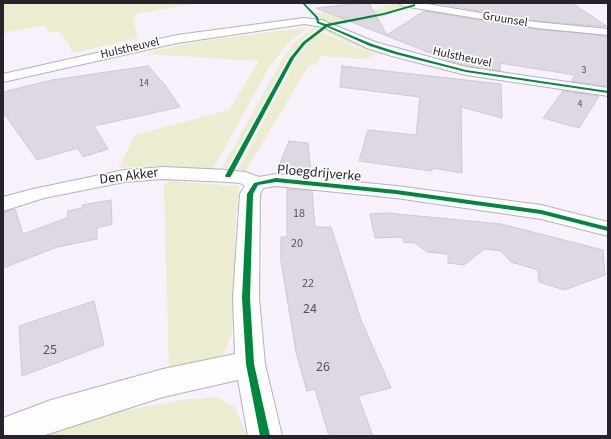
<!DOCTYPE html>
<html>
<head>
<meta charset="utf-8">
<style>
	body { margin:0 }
	#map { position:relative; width:611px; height:439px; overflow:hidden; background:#f6f1fa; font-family:"Source Sans 3",sans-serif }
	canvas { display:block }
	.frame { position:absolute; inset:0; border:4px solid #27222c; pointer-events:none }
</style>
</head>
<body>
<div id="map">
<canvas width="611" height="439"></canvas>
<div class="frame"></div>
</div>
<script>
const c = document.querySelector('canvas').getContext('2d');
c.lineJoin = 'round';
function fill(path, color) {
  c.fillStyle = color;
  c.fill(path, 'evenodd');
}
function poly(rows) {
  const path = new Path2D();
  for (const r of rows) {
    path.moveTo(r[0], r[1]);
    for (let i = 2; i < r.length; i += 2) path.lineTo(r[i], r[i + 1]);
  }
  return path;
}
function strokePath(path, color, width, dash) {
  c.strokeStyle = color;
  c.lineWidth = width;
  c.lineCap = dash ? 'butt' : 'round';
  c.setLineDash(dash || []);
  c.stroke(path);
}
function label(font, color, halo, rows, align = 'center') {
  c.font = font + ' "Source Sans 3",sans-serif';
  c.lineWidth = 3.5;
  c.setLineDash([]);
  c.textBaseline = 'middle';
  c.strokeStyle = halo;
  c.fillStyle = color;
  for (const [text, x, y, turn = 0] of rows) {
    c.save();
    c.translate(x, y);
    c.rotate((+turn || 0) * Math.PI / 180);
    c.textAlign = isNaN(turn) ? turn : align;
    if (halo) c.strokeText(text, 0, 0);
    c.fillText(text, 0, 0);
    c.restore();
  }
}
fill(poly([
	[3,3,201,3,138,13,133,19,138,38,74,53,64,37,58,31,49,33,45,25,3,33],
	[397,3,410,5,387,13,331,23,324,21,315,13,325,12,331,15,385,8,382,6],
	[309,27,288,43,268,69,213,169,157,166,119,168,135,135,229,110,259,61,148,54,149,52,195,42],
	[315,28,317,29,303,40,290,55,227,168,221,170,284,56,295,42,310,30],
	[327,28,359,44,386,53,383,55,377,54,347,42,324,31],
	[320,32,376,55,364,59,321,56,316,65,309,65,245,172,238,170,298,55],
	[168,181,239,186,236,216,232,334,223,355,206,365,169,372,164,185],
	[216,397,235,407,247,436,42,436,103,415,182,400]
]), '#ececd0');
const building = poly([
	[361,3,369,3,387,35,424,11,536,29,608,36,608,83,606,86,571,81,575,75,500,63,500,71,466,66,453,62,316,8,361,3],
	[436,3,572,3,608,27,536,21,436,3],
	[148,66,165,85,180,107,94,126,108,149,83,157,78,148,37,160,3,112,3,92,52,80,148,66],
	[342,66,501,84,502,118,461,107,462,173,432,168,432,171,359,161,368,130,416,135,420,97,340,87,342,66],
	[563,91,599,96,579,128,543,118,563,91],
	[289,141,308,143,311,176,287,174,287,163,280,163,289,141],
	[287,189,312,191,315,227,331,227,361,320,391,388,358,396,373,436,329,436,315,389,307,391,296,352,281,262,281,237,287,237,287,189],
	[111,200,112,224,97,228,97,239,57,247,3,268,3,212,15,209,23,234,67,218,68,211,82,208,82,205,111,200],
	[387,213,501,224,603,250,605,275,564,290,539,282,538,270,511,262,501,251,484,249,464,265,448,263,448,254,427,252,415,243,403,242,403,237,375,238,370,214,387,213],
	[94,301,104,345,22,376,19,326,94,301]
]);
fill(building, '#ddd8e1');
strokePath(building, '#cdc8d2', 1);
const minor = poly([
	[398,3,421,3,536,22,608,29,608,35,536,28,403,6,398,3],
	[304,18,322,20,375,42,466,67,608,88,608,96,466,75,392,56,367,48,323,27,304,24,177,43,3,82,3,74,177,35,304,18],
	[163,167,228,170,245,172,259,177,276,174,396,186,541,205,608,222,608,236,541,219,396,198,276,186,263,188,260,194,259,298,265,364,282,436,248,436,238,380,163,397,42,436,3,436,3,418,51,400,163,369,235,354,233,298,240,194,245,186,240,183,228,182,163,179,124,182,44,198,3,211,3,197,33,189,124,170,163,167]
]);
strokePath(minor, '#b6b1ba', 2);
fill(minor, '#fefdfe');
fill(poly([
	[302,3,304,3,318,17,319,22,326,24,384,13,415,4,415,6,384,15,329,26,372,44,397,52,466,70,608,91,608,93,466,72,395,54,370,46,327,27,305,44,294,58,231,176,230,177,226,177,225,176,290,58,303,42,324,26,317,23,316,18,302,3],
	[276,178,396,190,541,210,608,227,608,231,541,214,396,194,276,182,258,185,253,194,250,298,254,364,270,436,260,436,246,364,242,298,247,194,254,183,276,178]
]), '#00873e');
label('10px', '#58525c', null, [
	["3",584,71],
	["14",144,84],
	["4",580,105]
]);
label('12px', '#27222c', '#fefefe', [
	["Gruunsel",505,20,9],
	["Hulstheuvel",130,49,-13],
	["Hulstheuvel",462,58,12]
]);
label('12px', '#58525c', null, [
	["18",299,214],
	["20",297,244],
	["22",308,284]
]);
label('14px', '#27222c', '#fefefe', [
	["Ploegdrijverke",319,174,5],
	["Den Akker",129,177,-7]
]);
label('14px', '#58525c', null, [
	["24",310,310],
	["25",50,351],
	["26",323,368]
]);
</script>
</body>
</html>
